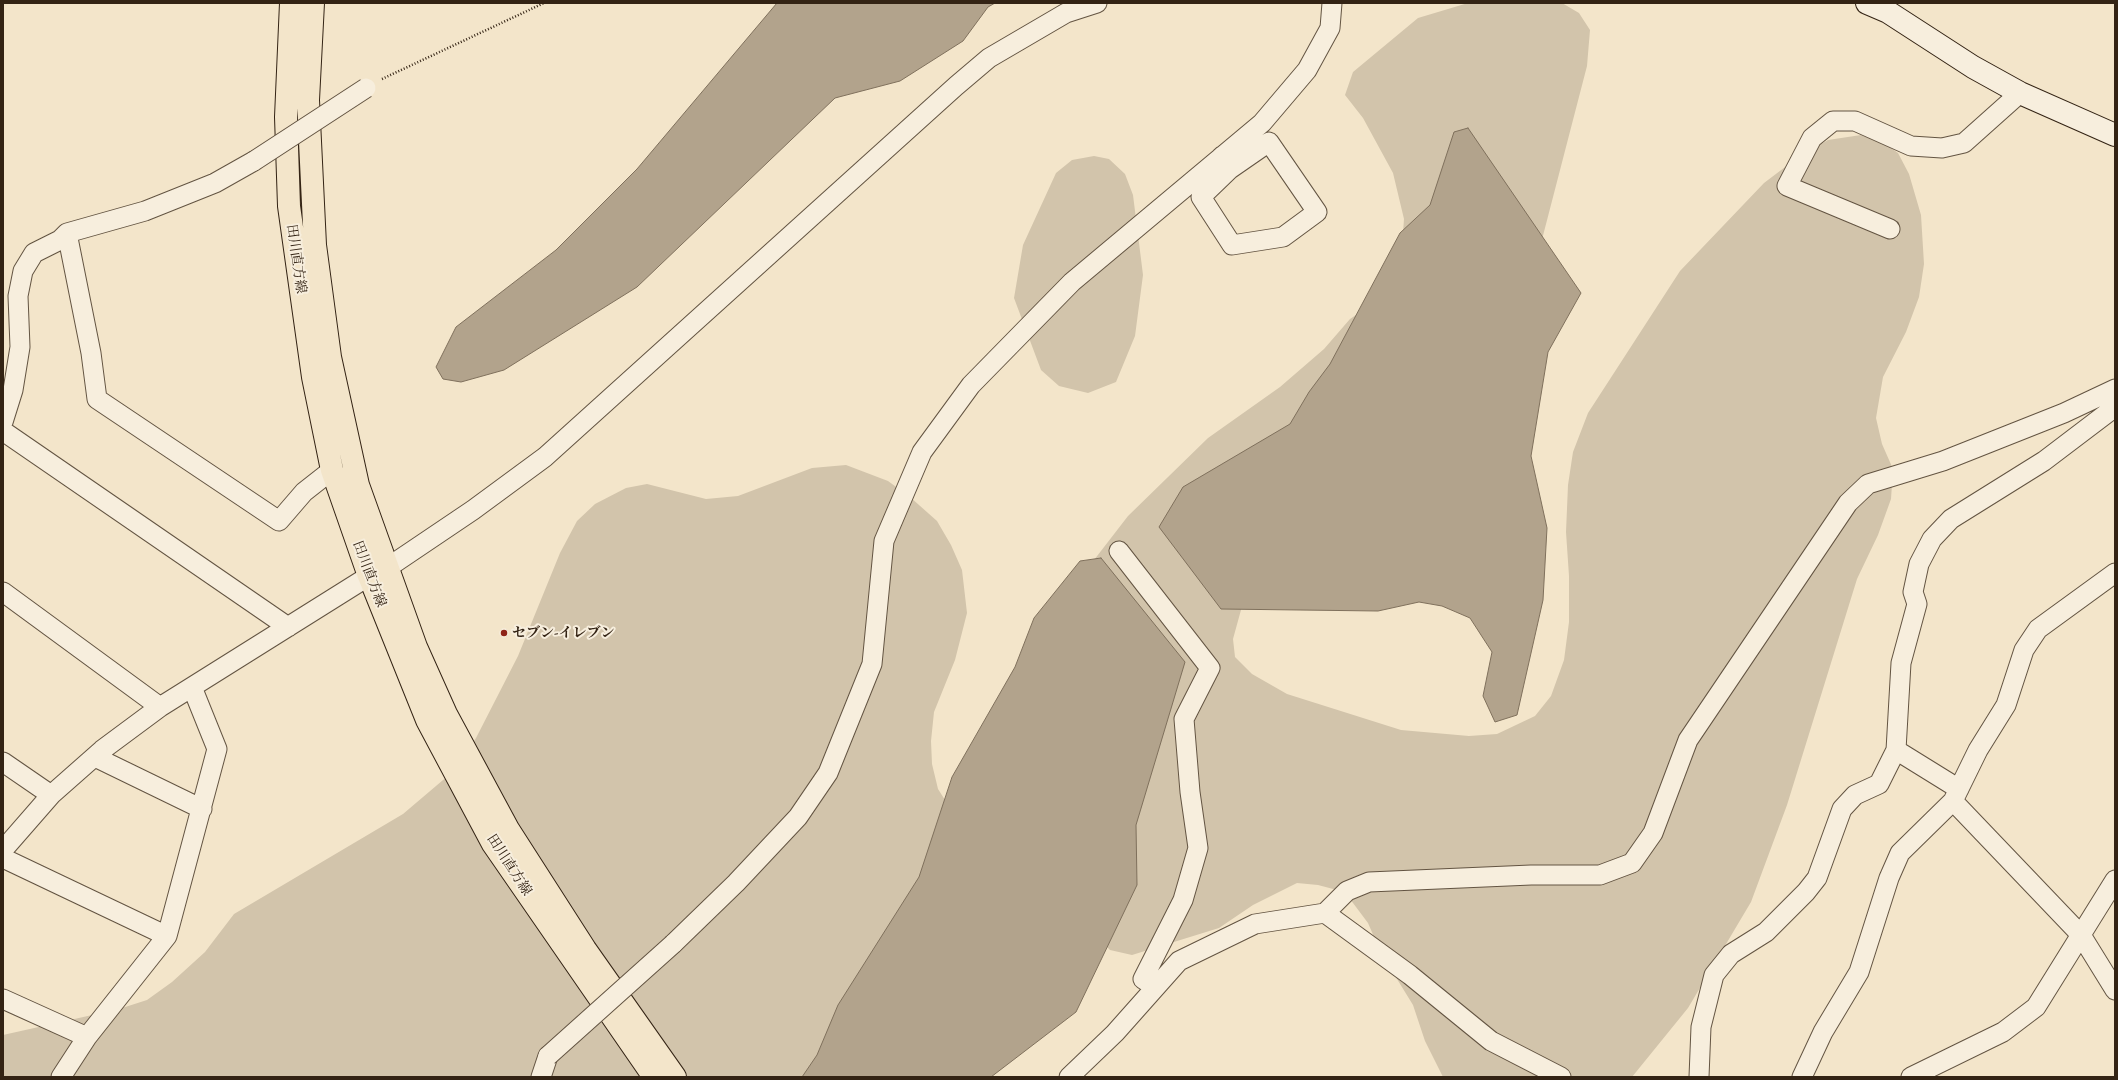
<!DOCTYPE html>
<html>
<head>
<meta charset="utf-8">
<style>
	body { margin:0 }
	#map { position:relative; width:2118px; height:1080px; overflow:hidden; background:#f3e5ca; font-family:"EB Garamond",serif }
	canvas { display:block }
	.frame { position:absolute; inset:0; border:4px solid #332314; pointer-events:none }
</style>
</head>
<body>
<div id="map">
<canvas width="2118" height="1080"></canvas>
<div class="frame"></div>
</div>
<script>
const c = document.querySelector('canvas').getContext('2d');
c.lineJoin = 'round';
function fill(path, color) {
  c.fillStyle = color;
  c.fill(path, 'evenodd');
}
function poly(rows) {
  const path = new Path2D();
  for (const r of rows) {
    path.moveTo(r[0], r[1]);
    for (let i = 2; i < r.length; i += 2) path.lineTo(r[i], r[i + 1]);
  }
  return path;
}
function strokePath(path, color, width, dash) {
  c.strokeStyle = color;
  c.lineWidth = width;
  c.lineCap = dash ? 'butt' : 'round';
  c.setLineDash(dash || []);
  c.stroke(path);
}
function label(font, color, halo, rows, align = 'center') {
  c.font = font + ' "EB Garamond","Noto Serif JP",serif';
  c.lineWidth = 4;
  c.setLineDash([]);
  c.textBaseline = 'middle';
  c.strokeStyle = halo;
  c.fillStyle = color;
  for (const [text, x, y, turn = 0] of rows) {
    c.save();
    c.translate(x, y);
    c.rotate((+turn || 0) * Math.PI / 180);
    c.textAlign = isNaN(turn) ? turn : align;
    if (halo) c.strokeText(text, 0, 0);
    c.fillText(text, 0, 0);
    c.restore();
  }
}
fill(poly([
	[1468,3,1562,3,1579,13,1590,30,1587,66,1532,278,1244,599,1233,639,1235,657,1252,674,1287,694,1401,730,1469,736,1497,734,1535,716,1551,696,1564,660,1569,622,1569,576,1566,532,1568,485,1573,452,1588,413,1680,271,1764,183,1797,158,1828,140,1861,135,1888,146,1898,153,1909,174,1921,215,1924,264,1919,297,1906,332,1883,377,1876,418,1882,444,1893,469,1891,499,1878,535,1857,579,1787,805,1751,902,1688,1008,1632,1077,1443,1077,1425,1041,1413,1005,1381,953,1368,923,1350,899,1337,890,1318,885,1297,883,1253,905,1219,928,1132,955,1110,950,1087,927,1094,560,1128,516,1208,438,1280,387,1324,349,1350,319,1378,300,1401,261,1404,219,1393,173,1363,118,1345,95,1353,72,1418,18],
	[1094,156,1109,159,1125,174,1133,195,1143,275,1135,336,1116,382,1088,393,1059,386,1041,370,1014,298,1023,245,1056,173,1072,160],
	[846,465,888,481,910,497,937,521,951,545,962,570,967,613,955,660,934,712,931,741,932,764,938,789,980,855,941,1077,3,1077,3,1035,119,1009,147,1000,172,982,205,952,234,914,403,814,456,769,476,738,518,656,560,553,577,521,595,504,626,488,647,484,706,499,738,496,812,468]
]), '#d2c4ab');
const water = poly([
	[777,3,995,3,988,7,963,41,900,81,835,98,637,287,504,370,461,382,443,379,436,367,456,327,556,250,637,169,777,3],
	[1468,128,1581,293,1548,352,1531,456,1547,528,1543,600,1517,715,1495,722,1483,696,1492,652,1470,618,1442,606,1419,602,1378,611,1221,609,1159,527,1183,487,1290,424,1309,392,1330,364,1400,233,1430,205,1454,132,1468,128],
	[1101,558,1185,662,1136,825,1137,885,1076,1012,991,1077,802,1077,817,1055,838,1005,919,877,952,777,1015,667,1034,618,1080,561,1101,558]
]);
fill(water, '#b2a38c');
strokePath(water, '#7f705c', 1);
const street = poly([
	[1222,156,1230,169,1201,197,1232,245,1283,237,1317,212,1269,142,1230,169],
	[1890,229,1787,186,1812,138,1833,121,1855,121,1911,146,1942,148,1964,143,2020,93],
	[67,233,91,353,97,399,279,521,304,492,332,470],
	[3,422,13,390,20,347,18,296,23,271,34,253,60,240,67,233,145,211,215,183,254,161],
	[3,431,288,627],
	[1119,551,1210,668,1184,719,1190,792,1198,848,1183,900,1143,979,1155,987],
	[3,592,160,707],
	[95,757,202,809],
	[3,762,51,795],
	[1959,789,1896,750,1901,663,1917,604,1913,592,1919,564,1932,539,1951,519,2044,461,2115,407],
	[1953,801,2081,935,2115,990],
	[3,850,51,795,102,750,160,707,369,576,387,568,473,510,545,457,956,86,989,58,1066,13,1097,3],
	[3,858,167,936,87,1037],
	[1325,913,1410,975,1491,1041,1561,1077],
	[167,936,217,749,192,687],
	[673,944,736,883,798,817,828,773,872,664,884,541,922,452,971,385,1072,282,1262,123,1307,70,1330,28,1332,3],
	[3,999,87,1037,61,1077],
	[541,1077,548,1056],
	[1069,1077,1115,1033,1179,961,1255,924,1325,913,1347,891,1369,882,1531,875,1600,875,1632,863,1653,833,1688,740,1848,503,1868,484,1943,461,2064,413,2115,389],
	[1699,1077,1701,1027,1714,975,1731,954,1766,932,1806,892,1817,878,1842,809,1855,795,1879,784,1896,750],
	[1802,1077,1823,1032,1859,972,1889,878,1900,853,1953,801,1978,750,2006,705,2024,650,2038,629,2115,573],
	[1911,1077,2003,1032,2036,1007,2115,880]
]);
const secondary = poly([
	[1867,3,1888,12,1973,67,2020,93,2115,135]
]);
const primary = poly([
	[291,3,286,117,289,206,313,377,332,470,369,576,427,720,493,844,654,1077],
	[313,3,308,100,315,245,330,357,358,485,416,647,446,714,508,829,585,949,675,1077]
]);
strokePath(street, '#635442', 21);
strokePath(secondary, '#332314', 24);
strokePath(primary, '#332314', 24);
strokePath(poly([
	[382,79,544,3]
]), '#332314', 2.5, [1, 2]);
strokePath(street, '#f7eedd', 19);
strokePath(secondary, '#f7eedd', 22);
strokePath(primary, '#f3e5ca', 22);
const streetBridge = poly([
	[254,161,366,88],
	[548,1056,673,944]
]);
strokePath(streetBridge, '#635442', 21, []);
strokePath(streetBridge, '#f7eedd', 19);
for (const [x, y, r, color] of [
	[504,633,4,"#8f2418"]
]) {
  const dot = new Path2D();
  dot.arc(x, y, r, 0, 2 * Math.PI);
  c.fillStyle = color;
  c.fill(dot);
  strokePath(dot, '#f7eedd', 1.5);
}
label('14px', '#332314', '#f7eedd', [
	["田川直方線",296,259,82],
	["田川直方線",369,574,69],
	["田川直方線",509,865,57]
]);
label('bold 14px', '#332314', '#f7eedd', [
	["セブン-イレブン",512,633]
], 'left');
</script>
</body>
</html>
